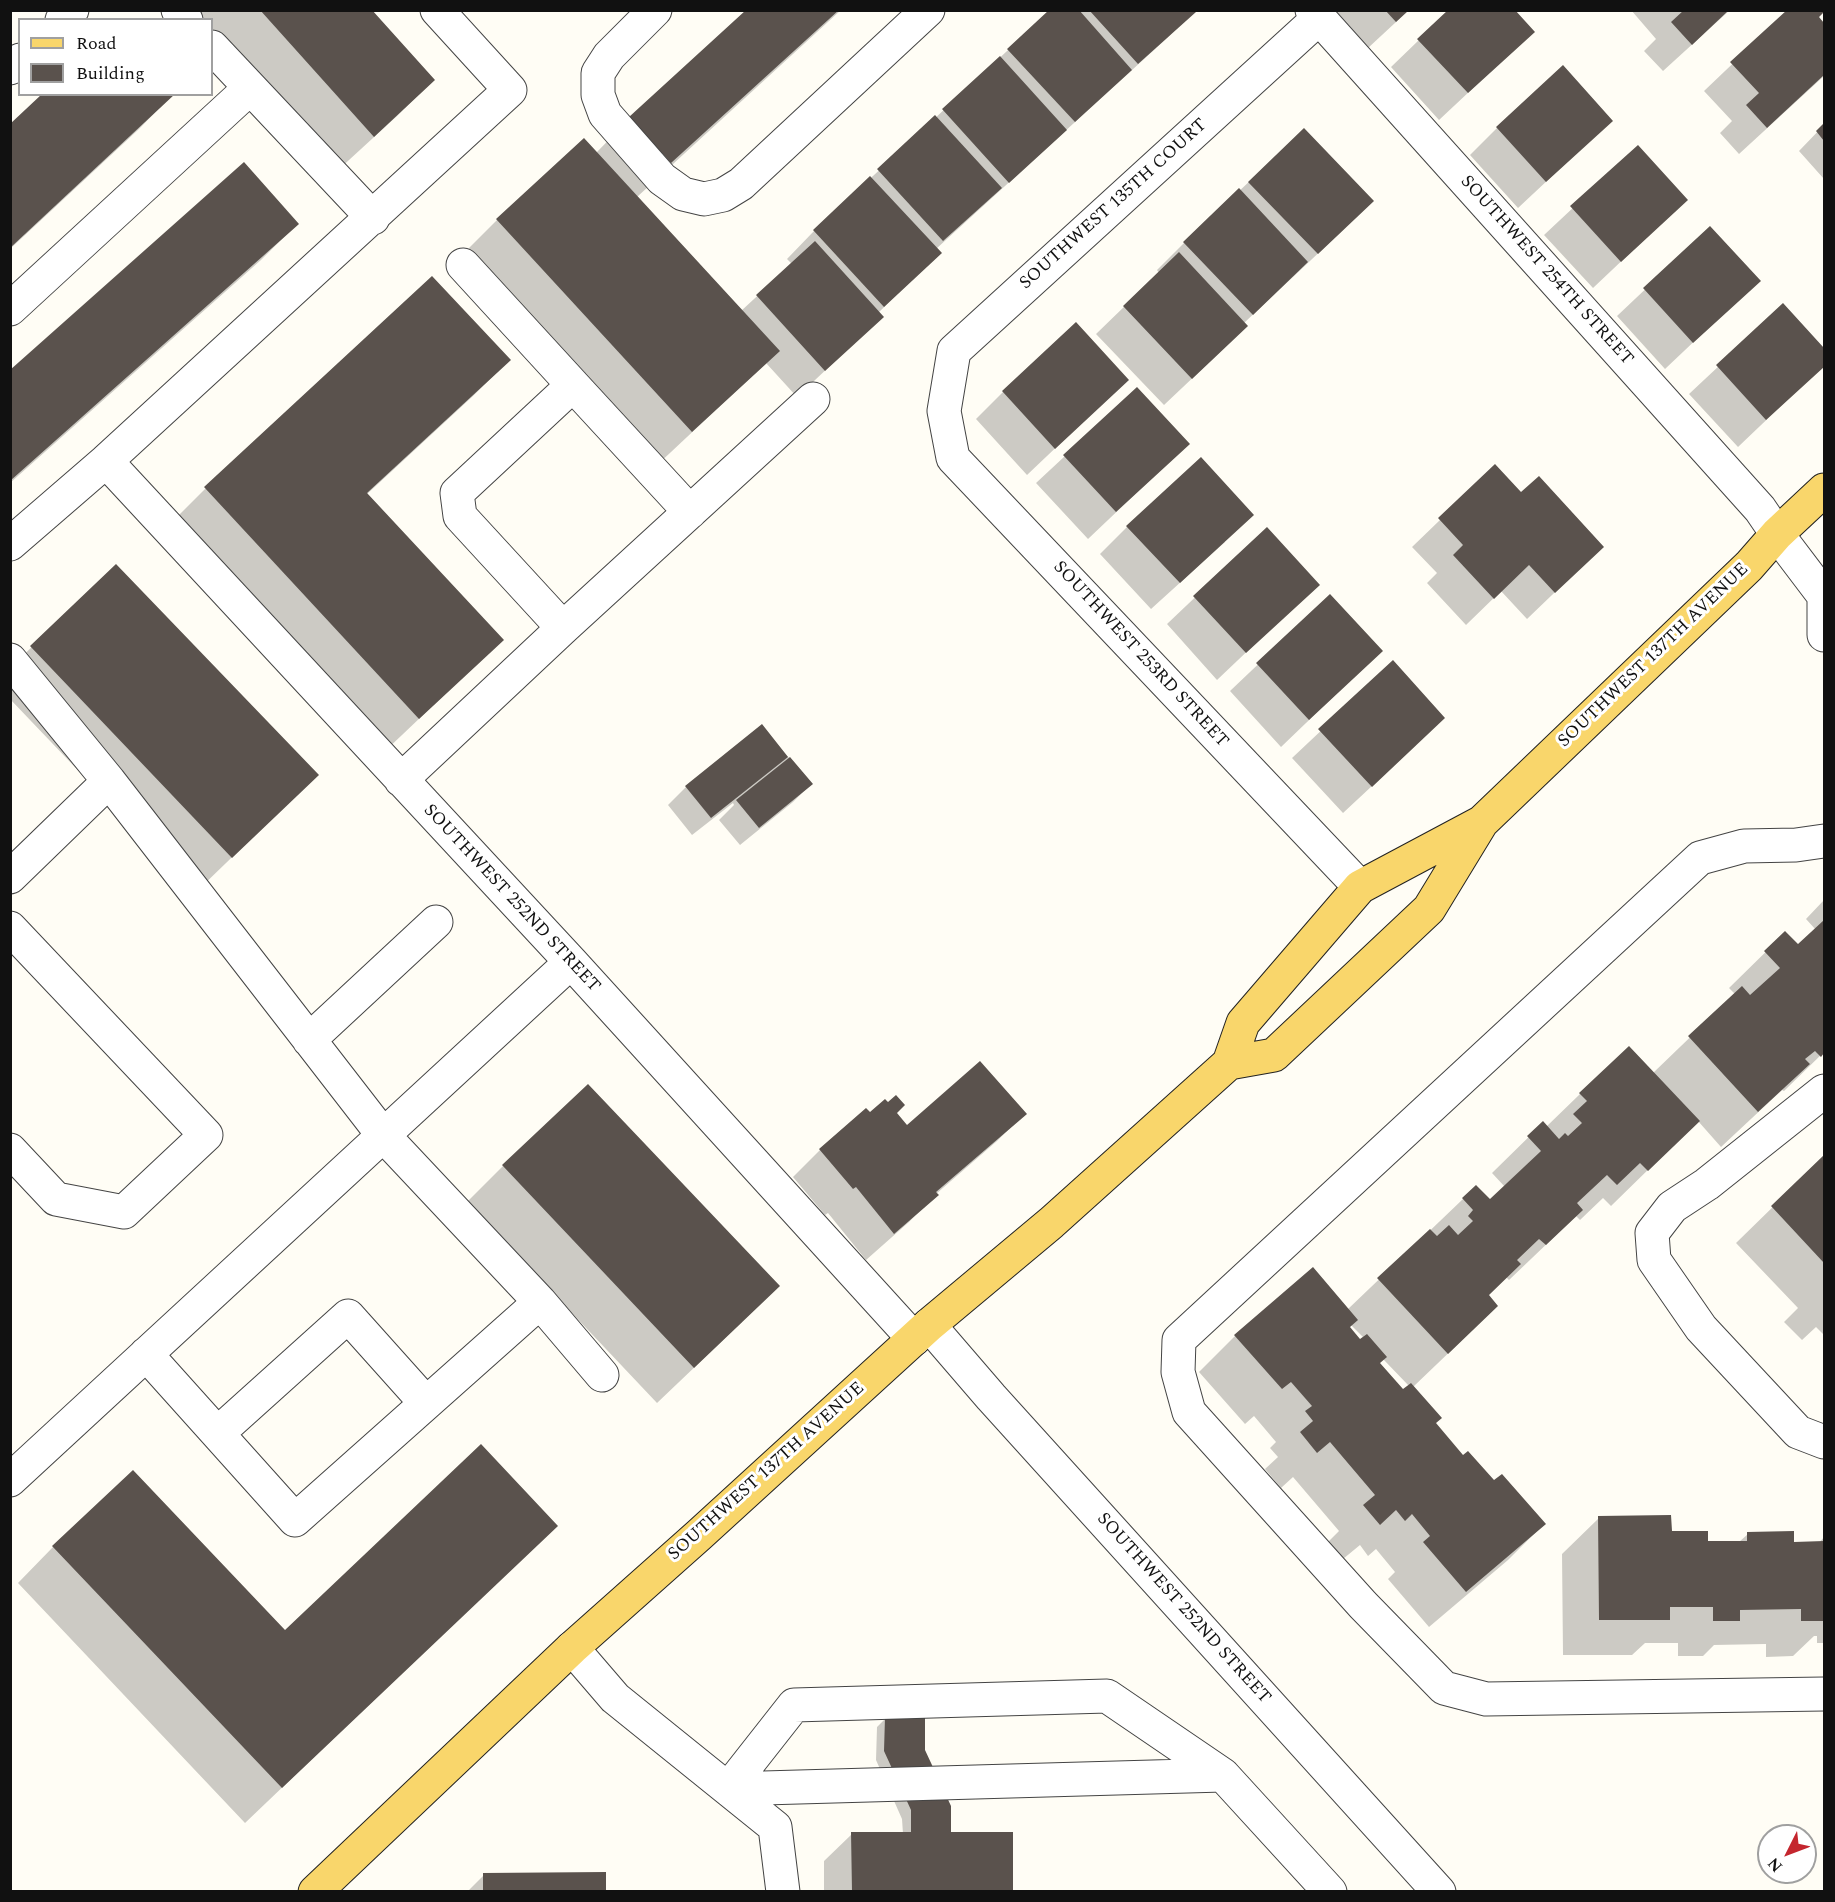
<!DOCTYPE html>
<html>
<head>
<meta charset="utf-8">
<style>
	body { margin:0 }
	#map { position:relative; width:1835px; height:1902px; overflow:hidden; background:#fffdf5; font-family:Spectral,serif }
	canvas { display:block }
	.frame { position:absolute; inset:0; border:12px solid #111; pointer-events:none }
	.legend { position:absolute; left:18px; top:18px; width:195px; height:78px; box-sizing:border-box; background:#fff; border:2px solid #a0a0a0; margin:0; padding:8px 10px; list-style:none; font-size:18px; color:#111 }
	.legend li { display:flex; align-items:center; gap:12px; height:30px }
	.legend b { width:30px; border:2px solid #a0a0a0 }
	.north { position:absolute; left:1757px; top:1824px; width:60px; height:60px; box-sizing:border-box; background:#fff; border:2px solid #a0a0a0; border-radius:50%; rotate:228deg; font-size:16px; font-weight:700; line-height:24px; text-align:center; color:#111 }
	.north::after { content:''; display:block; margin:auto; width:21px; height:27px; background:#c4262e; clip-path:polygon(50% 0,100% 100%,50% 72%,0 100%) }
</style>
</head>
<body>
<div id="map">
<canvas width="1835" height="1902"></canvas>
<div class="frame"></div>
<ul class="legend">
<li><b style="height:8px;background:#f9d66b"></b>Road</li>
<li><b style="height:16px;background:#5a524d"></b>Building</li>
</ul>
<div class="north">N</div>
</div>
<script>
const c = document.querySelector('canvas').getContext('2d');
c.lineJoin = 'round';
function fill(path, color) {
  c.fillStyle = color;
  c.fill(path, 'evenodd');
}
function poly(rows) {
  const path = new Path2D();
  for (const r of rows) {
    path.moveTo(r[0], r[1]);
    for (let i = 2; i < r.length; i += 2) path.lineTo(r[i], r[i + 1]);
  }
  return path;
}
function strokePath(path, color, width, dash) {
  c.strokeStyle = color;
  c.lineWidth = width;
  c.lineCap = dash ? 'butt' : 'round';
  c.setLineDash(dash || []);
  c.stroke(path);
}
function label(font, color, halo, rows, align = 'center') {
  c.font = font + ' Spectral,serif';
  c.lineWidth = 6;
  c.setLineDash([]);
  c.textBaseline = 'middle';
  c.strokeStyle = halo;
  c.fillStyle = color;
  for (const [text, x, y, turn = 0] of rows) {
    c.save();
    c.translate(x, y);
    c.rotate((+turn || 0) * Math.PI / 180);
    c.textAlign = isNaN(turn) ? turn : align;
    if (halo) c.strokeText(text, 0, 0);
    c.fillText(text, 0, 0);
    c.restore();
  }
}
fill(poly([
	[192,10,370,10,433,80,397,116,337,171,212,32,212,20,200,20],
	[749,10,841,10,637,197,741,311,792,264,787,259,814,231,1051,10,1192,10,1193,12,1166,39,936,249,940,253,878,313,882,317,797,397,766,363,655,467,461,256,497,220,596,153,630,118],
	[1333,10,1409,10,1368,48],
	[1631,10,1730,10,1663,71,1644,51,1656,39],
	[1789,10,1821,10,1823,12,1817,18,1824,26,1824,76,1739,154,1720,133,1732,121,1704,91],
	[1533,32,1439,120,1391,67,1419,40],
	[173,94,139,129,10,249,10,126],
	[1611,121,1518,208,1470,155,1497,128],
	[1824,125,1824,179,1799,151],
	[1304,130,1344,229,1244,323,1219,353,1164,405,1096,334,1159,273,1157,270,1184,243],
	[1638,147,1686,200,1593,288,1544,235],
	[297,224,261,260,10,483,10,372],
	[1710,228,1758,281,1665,369,1617,316],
	[1783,306,1824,351,1824,365,1738,447,1689,394],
	[509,360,473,396,366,495,502,640,382,754,170,524,205,489],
	[1127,380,1027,475,976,419,1003,392],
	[1137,389,1188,444,1088,539,1036,483],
	[1495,467,1521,495,1602,547,1527,619,1501,591,1466,625,1427,583,1437,573,1412,547],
	[1127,527,1225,542,1151,609,1100,554],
	[1267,529,1318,584,1217,680,1167,624],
	[116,566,317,775,195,893,10,699,10,668],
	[1330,596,1381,651,1281,747,1230,691],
	[1393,663,1416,745,1343,813,1292,758],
	[762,726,811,784,793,802,740,845,719,820,734,805,733,803,692,835,668,805,686,787],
	[1824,900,1824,1052,1784,1091,1782,1090,1721,1147,1698,1121,1611,1206,1603,1198,1580,1220,1576,1216,1509,1280,1506,1277,1487,1296,1460,1342,1413,1387,1434,1423,1463,1457,1544,1524,1508,1560,1429,1627,1388,1579,1395,1572,1376,1549,1368,1556,1360,1545,1343,1559,1328,1542,1339,1531,1293,1477,1281,1488,1265,1469,1278,1457,1270,1448,1276,1442,1254,1416,1245,1424,1199,1372,1235,1336,1347,1310,1463,1199,1490,1201,1505,1187,1492,1173,1543,1123,1546,1127,1580,1094,1653,1073,1735,994,1729,988,1785,933,1798,946,1816,930,1806,919],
	[1351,1325,1364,1338,1360,1341,1348,1328],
	[1383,1359,1409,1386,1403,1391,1378,1363],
	[895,1113,906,1127,1024,1114,997,1141,936,1194,909,1222,866,1260,828,1213,825,1215,793,1177,820,1150,870,1114],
	[1824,1157,1824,1335,1816,1327,1802,1340,1784,1322,1798,1308,1736,1243],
	[503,1166,742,1322,657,1403,467,1202],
	[1599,1518,1670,1532,1707,1543,1739,1542,1748,1534,1792,1543,1819,1543,1824,1537,1824,1643,1817,1643,1817,1636,1814,1636,1793,1656,1766,1657,1766,1644,1714,1645,1703,1656,1678,1656,1678,1643,1645,1643,1632,1655,1563,1655,1562,1554],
	[556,1526,245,1823,18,1583,53,1547,285,1632],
	[886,1718,923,1750,950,1831,1012,1892,824,1892,824,1861,852,1834,903,1834,902,1819,876,1760,877,1727],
	[484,1875,605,1892,467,1892]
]), '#0003');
fill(poly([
	[260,10,372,10,435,80,374,137],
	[746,10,839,10,671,163,629,117],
	[1049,10,1079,10,1132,70,1075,122,1007,49],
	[1089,10,1194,10,1196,12,1138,64],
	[1385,10,1409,10,1396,22],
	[1448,10,1515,10,1535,32,1468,93,1417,39],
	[1684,10,1729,10,1692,45,1671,22],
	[1787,10,1824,12,1819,17,1824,23,1824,75,1767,128,1746,105,1759,93,1730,62],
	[1000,56,1067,130,1009,183,942,109],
	[1563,65,1613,121,1546,182,1496,127],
	[42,94,175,94,10,248,10,124],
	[935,115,1002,188,943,241,877,169],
	[1824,123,1824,141,1816,131],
	[1304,128,1374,201,1318,254,1248,182],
	[584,138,780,351,692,432,496,219],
	[1638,145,1688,200,1621,262,1570,206],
	[244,162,299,224,10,481,10,370],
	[870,176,942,253,884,307,813,230],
	[1239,188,1308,262,1253,315,1183,242],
	[1710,226,1761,281,1693,343,1643,288],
	[815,241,884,317,825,371,756,295],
	[1179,252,1248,326,1192,379,1123,306],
	[432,276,511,360,367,493,504,640,419,719,204,487],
	[1783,303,1824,348,1824,367,1766,420,1716,365],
	[1076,322,1129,380,1055,449,1002,391],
	[1137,387,1190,444,1116,512,1063,455],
	[1201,457,1254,515,1180,583,1126,526],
	[1495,464,1521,492,1539,476,1604,547,1555,593,1529,565,1494,599,1453,555,1463,545,1438,518],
	[1267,527,1320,585,1246,653,1193,596],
	[116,564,319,775,232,858,30,646],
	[1330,594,1383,651,1309,720,1256,663],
	[1393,660,1445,718,1372,787,1318,729],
	[762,724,788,757,711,818,685,786],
	[790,757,813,784,759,828,736,800],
	[1824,920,1824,1053,1821,1057,1815,1051,1805,1059,1810,1064,1758,1112,1688,1036,1742,986,1750,995,1780,968,1764,951,1785,931,1798,944],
	[1629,1046,1700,1121,1648,1171,1640,1163,1617,1185,1607,1175,1577,1203,1583,1210,1546,1245,1539,1239,1517,1260,1521,1264,1489,1295,1498,1306,1448,1354,1377,1278,1430,1229,1437,1236,1449,1225,1458,1235,1473,1221,1468,1216,1473,1210,1462,1198,1476,1185,1490,1199,1541,1151,1527,1136,1543,1121,1559,1139,1565,1133,1568,1136,1582,1123,1573,1114,1587,1101,1579,1093],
	[980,1061,1027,1114,936,1192,939,1195,894,1234,856,1187,853,1189,819,1149,866,1108,870,1112,885,1099,888,1102,896,1095,905,1105,897,1113,907,1125],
	[588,1084,780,1286,694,1368,502,1165],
	[1824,1155,1824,1263,1771,1206],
	[1313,1267,1358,1320,1350,1327,1360,1339,1367,1334,1387,1357,1380,1363,1403,1389,1411,1383,1442,1418,1436,1423,1463,1455,1468,1451,1494,1480,1502,1474,1546,1524,1466,1592,1423,1542,1430,1536,1412,1514,1405,1521,1396,1510,1380,1525,1363,1505,1375,1495,1330,1442,1317,1453,1300,1432,1313,1421,1305,1411,1312,1406,1291,1382,1282,1389,1234,1335],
	[481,1444,558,1526,282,1788,52,1546,133,1470,285,1630],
	[1671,1515,1672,1531,1708,1531,1708,1541,1747,1541,1747,1532,1794,1531,1794,1542,1824,1541,1824,1621,1801,1621,1801,1609,1740,1610,1740,1621,1713,1621,1713,1607,1670,1607,1670,1620,1599,1620,1598,1516],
	[885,1717,925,1718,925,1750,951,1806,951,1832,1013,1832,1013,1892,852,1892,851,1832,911,1832,911,1810,884,1751],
	[606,1872,606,1892,483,1892,483,1873]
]), '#5a524d');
const minor = poly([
	[178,10,186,20],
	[655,10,609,56,598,73,598,95,605,114,662,179,683,194,704,199,723,195,741,184,928,10],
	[1312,10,1760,509,1777,534,1824,596,1824,635],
	[1319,18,954,351,944,411,953,458,1360,887],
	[62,20,72,10],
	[212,47,373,218],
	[10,68,20,60],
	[463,265,573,385],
	[10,309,250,88],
	[106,461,571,962,914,1339],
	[10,544,106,461,510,90,437,10],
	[563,628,460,516,457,493,573,385,690,512],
	[10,660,109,781,383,1135,540,1302,295,1520,146,1354],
	[401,780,563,628,813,399],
	[1824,841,1796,845,1744,846,1700,858,1179,1340,1178,1372,1189,1412,1363,1605,1444,1688,1486,1699,1824,1694],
	[10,877,109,781],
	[10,928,206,1135,124,1212,56,1199,10,1150],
	[309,1040,436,922],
	[1824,1091,1707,1184,1672,1207,1652,1233,1654,1260,1701,1328,1798,1432,1824,1442],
	[540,1302,602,1375],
	[929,1325,991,1397,1439,1892],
	[218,1433,348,1316,425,1402],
	[10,1480,571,962],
	[572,1648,615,1698,775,1827,783,1892],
	[728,1789,1223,1775,1330,1892],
	[728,1789,794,1705,1107,1696,1223,1775]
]);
const major = poly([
	[1229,1063,1274,1055,1429,909,1482,822,1749,566,1777,534,1824,490],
	[315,1892,572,1648,699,1535,929,1325,1051,1223,1229,1063,1243,1023,1360,887,1482,822]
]);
strokePath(minor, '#444', 35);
strokePath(major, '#222', 35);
strokePath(minor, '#fff', 33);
strokePath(major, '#f9d66b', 33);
label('18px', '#111', '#fff', [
	["SOUTHWEST 135TH COURT",1114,205,-42],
	["SOUTHWEST 254TH STREET",1546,271,48],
	["SOUTHWEST 253RD STREET",1140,655,47],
	["SOUTHWEST 137TH AVENUE",1654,656,-44],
	["SOUTHWEST 252ND STREET",511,899,47],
	["SOUTHWEST 137TH AVENUE",767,1472,-42],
	["SOUTHWEST 252ND STREET",1183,1609,48]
]);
</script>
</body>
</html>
